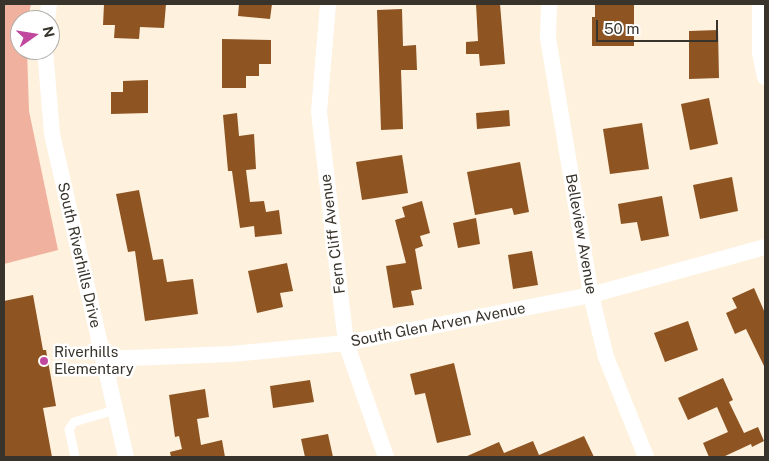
<!DOCTYPE html>
<html>
<head>
<meta charset="utf-8">
<style>
	body { margin:0 }
	#map { position:relative; width:769px; height:461px; overflow:hidden; background:#fef1de; font-family:"Public Sans",sans-serif }
	canvas { display:block }
	.frame { position:absolute; inset:0; border:5px solid #38332b; pointer-events:none }
	.north { position:absolute; left:10px; top:10px; width:50px; height:50px; box-sizing:border-box; background:#fff; border:1px solid #afadaa; border-radius:50%; rotate:77deg; font-size:14px; font-weight:700; line-height:20px; text-align:center; color:#38332b }
	.north::after { content:''; display:block; margin:auto; width:18px; height:22px; background:#c0499f; clip-path:polygon(50% 0,100% 100%,50% 72%,0 100%) }
	.scale { position:absolute; left:596px; top:20px; width:122px; height:22px; box-sizing:border-box; border:2px solid #38332b; border-top:0; padding-left:6px; font-size:15px; line-height:18px; white-space:nowrap; color:#38332b; -webkit-text-stroke:4px #fff; paint-order:stroke }
</style>
</head>
<body>
<div id="map">
<canvas width="769" height="461"></canvas>
<div class="frame"></div>
<div class="north">N</div>
<div class="scale">50 m</div>
</div>
<script>
const c = document.querySelector('canvas').getContext('2d');
c.lineJoin = 'round';
function fill(path, color) {
  c.fillStyle = color;
  c.fill(path, 'evenodd');
}
function poly(rows) {
  const path = new Path2D();
  for (const r of rows) {
    path.moveTo(r[0], r[1]);
    for (let i = 2; i < r.length; i += 2) path.lineTo(r[i], r[i + 1]);
  }
  return path;
}
function strokePath(path, color, width, dash) {
  c.strokeStyle = color;
  c.lineWidth = width;
  c.lineCap = dash ? 'butt' : 'round';
  c.setLineDash(dash || []);
  c.stroke(path);
}
function label(font, color, halo, rows, align = 'center') {
  c.font = font + ' "Public Sans",sans-serif';
  c.lineWidth = 5;
  c.setLineDash([]);
  c.textBaseline = 'middle';
  c.strokeStyle = halo;
  c.fillStyle = color;
  for (const [text, x, y, turn = 0] of rows) {
    c.save();
    c.translate(x, y);
    c.rotate((+turn || 0) * Math.PI / 180);
    c.textAlign = isNaN(turn) ? turn : align;
    if (halo) c.strokeText(text, 0, 0);
    c.fillText(text, 0, 0);
    c.restore();
  }
}
fill(poly([
	[4,4,31,4,28,20,20,20,20,50,27,50,29,111,58,250,4,264]
]), '#f0b29e');
fill(poly([
	[104,4,166,4,164,28,140,27,139,39,114,38,115,25,103,25],
	[239,4,272,4,270,19,238,16],
	[476,4,500,4,505,64,480,66,479,54,466,54,466,42,478,41],
	[595,4,634,4,634,46,592,46,592,17,595,17],
	[402,9,403,46,416,45,417,70,401,70,403,129,381,130,377,10],
	[718,30,719,78,689,79,689,31],
	[222,39,271,40,271,64,259,64,259,76,246,76,246,88,222,88],
	[148,80,148,113,111,114,111,92,123,92,123,81],
	[709,98,718,144,690,150,681,104],
	[509,110,510,126,477,129,476,113],
	[237,113,239,136,254,134,256,169,246,170,250,202,264,201,266,212,279,210,282,234,255,237,254,226,240,228,232,171,228,171,223,115],
	[642,123,649,169,610,174,603,129],
	[402,155,408,193,362,200,356,162],
	[520,162,529,212,514,215,512,208,475,215,467,172],
	[732,177,738,211,700,219,693,185],
	[139,190,153,260,163,259,167,282,193,279,198,314,145,321,135,251,128,252,116,194],
	[662,196,669,236,641,241,637,222,621,224,618,204],
	[422,201,430,233,420,236,423,246,415,249,422,289,411,291,414,305,393,308,386,266,406,263,395,220,405,217,402,207],
	[476,218,480,244,458,248,453,223],
	[532,251,538,285,513,289,508,255],
	[287,263,293,291,280,293,283,307,257,313,248,271],
	[754,288,765,313,765,368,746,329,735,334,726,313,737,308,732,298],
	[33,295,43,350,46,350,56,406,43,408,52,457,4,457,4,301],
	[688,321,698,350,665,362,654,333],
	[454,363,471,435,437,443,425,393,415,395,410,374],
	[723,378,733,400,729,402,744,433,758,427,764,441,752,447,751,444,723,457,709,457,703,443,728,432,717,407,688,420,678,398],
	[310,380,314,402,273,408,270,386],
	[205,389,209,417,197,419,201,445,222,440,225,457,171,457,170,452,182,449,179,436,175,437,169,395],
	[328,434,333,457,305,457,301,439],
	[584,436,594,457,465,457,499,442,504,453,533,441,539,455]
]), '#8e5422');
strokePath(poly([
	[75,457,69,429,74,422,115,410]
]), '#fff', 9);
strokePath(poly([
	[328,4,319,112,346,343,386,457],
	[549,4,548,38,591,295,606,357,646,457],
	[760,4,760,53,765,77],
	[47,20,49,4],
	[45,50,52,134,126,457],
	[103,359,232,354,346,343,591,295,765,247]
]), '#fff', 16);
for (const [x, y, r, color] of [
	[44,361,5,"#c0499f"]
]) {
  const dot = new Path2D();
  dot.arc(x, y, r, 0, 2 * Math.PI);
  c.fillStyle = color;
  c.fill(dot);
  strokePath(dot, '#fff', 2);
}
label('15px', '#38332b', '#fff', [
	["Fern Cliff Avenue",333,234,-97],
	["Belleview Avenue",581,234,80],
	["South Riverhills Drive",79,255,77],
	["South Glen Arven Avenue",438,325,-11]
]);
label('15px', '#38332b', '#fff', [
	["Riverhills",54,352],
	["Elementary",54,369]
], 'left');
</script>
</body>
</html>
